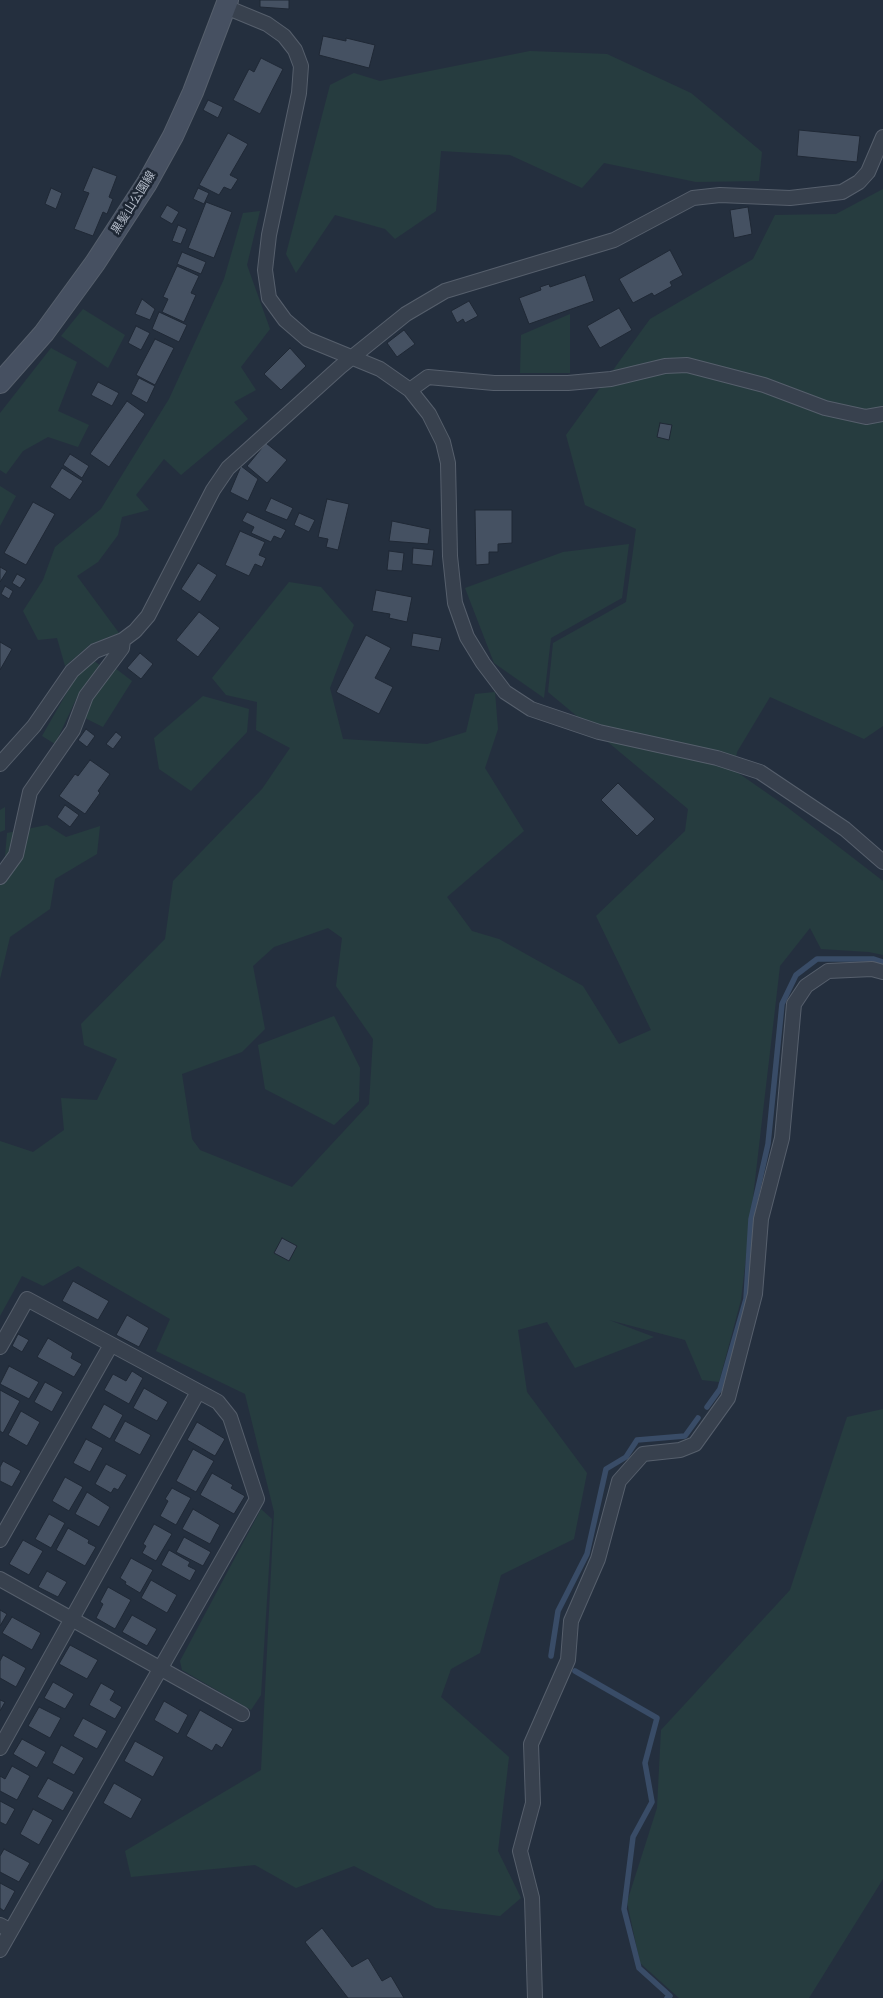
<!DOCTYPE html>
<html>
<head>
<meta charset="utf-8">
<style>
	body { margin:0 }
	canvas { display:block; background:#242f3e }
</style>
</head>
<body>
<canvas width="883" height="1998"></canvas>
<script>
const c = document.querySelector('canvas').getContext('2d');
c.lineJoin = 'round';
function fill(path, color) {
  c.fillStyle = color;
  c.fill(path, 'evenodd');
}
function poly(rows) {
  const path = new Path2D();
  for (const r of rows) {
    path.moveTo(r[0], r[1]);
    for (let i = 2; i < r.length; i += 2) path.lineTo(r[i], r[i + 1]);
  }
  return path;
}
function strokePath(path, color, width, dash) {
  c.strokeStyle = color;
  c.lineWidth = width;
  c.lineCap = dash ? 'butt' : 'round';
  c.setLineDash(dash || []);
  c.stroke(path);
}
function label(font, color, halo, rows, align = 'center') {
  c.font = font + ' Roboto,"Noto Sans JP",sans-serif';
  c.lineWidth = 5;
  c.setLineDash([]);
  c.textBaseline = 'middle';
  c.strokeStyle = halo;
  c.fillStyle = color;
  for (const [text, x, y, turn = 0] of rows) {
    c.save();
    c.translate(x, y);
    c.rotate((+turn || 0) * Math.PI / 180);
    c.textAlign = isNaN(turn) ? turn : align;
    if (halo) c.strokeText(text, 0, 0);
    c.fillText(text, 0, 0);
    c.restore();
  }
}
fill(poly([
	[530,51,607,54,691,93,762,152,759,181,696,182,604,163,582,188,510,155,441,151,436,211,395,239,385,229,335,215,296,273,286,254,330,85,354,73,380,81],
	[883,189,883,726,864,739,770,697,737,752,734,770,787,807,883,881,883,955,869,952,821,949,810,928,780,966,741,1300,719,1382,702,1380,685,1340,609,1320,654,1337,575,1368,547,1322,518,1330,527,1392,587,1473,574,1539,501,1575,480,1653,451,1669,441,1697,509,1757,498,1851,521,1898,500,1916,436,1908,354,1866,296,1888,255,1865,131,1877,125,1851,261,1770,274,1512,245,1394,156,1351,170,1319,78,1266,43,1286,22,1276,0,1316,0,1141,33,1152,64,1130,61,1098,97,1100,117,1059,84,1045,81,1024,165,939,173,881,262,789,290,748,256,730,257,702,226,695,212,678,289,582,321,587,354,625,330,688,343,739,427,744,466,732,475,694,495,692,498,729,485,768,524,831,447,897,472,931,499,939,583,986,619,1044,651,1030,596,916,685,831,688,809,548,692,553,643,626,602,636,529,585,505,566,435,650,319,753,259,775,215,836,214],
	[328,928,342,938,336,986,373,1039,369,1104,292,1187,200,1150,192,1139,182,1074,242,1052,265,1029,253,966,274,947],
	[260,211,247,265,270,329,241,367,256,390,234,402,248,419,181,475,164,459,136,495,149,510,122,517,118,535,98,562,77,576,119,633,91,644,65,666,57,638,38,640,23,611,43,580,55,547,101,509,169,399,224,279,243,213],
	[83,309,125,335,108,368,61,336],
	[570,314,570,373,520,373,521,335],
	[51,348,77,362,58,411,89,425,78,447,48,437,23,451,6,474,0,470,0,413],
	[0,486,16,496,0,526],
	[629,544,622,598,551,638,544,698,494,663,465,588,563,552],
	[93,660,102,667,79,693,55,744,42,736,78,673],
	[115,668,132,681,103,727,85,718,91,701],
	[203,696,249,709,247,732,191,791,159,769,154,738],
	[5,807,5,830,0,832,0,810],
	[47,825,66,837,100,826,97,854,55,879,50,909,10,937,0,979,0,885,3,880,7,833],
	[334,1016,360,1068,359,1101,334,1125,265,1089,258,1045],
	[883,1409,883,1879,809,1998,679,1998,640,1963,627,1902,657,1808,661,1730,790,1590,847,1417],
	[261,1509,272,1519,261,1695,251,1710,182,1670,180,1661]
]), '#263c3f');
strokePath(poly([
	[707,1407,720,1389,746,1299,751,1219,768,1144,782,1004,796,975,817,959,873,959,883,962],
	[551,1656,558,1611,587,1554,606,1469,626,1457,637,1440,685,1436,698,1418],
	[575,1671,657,1718,645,1763,652,1802,633,1837,624,1909,639,1968,670,1996,667,1998]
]), '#394c67', 5.5);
const building = poly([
	[260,0,289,0,289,9,260,7,260,0],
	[323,36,346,41,346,38,375,45,369,68,319,55,323,36],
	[261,58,283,69,260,114,233,100,249,69,254,72,261,58],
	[208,100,223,107,218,118,203,110,208,100],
	[799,130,860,136,857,162,797,156,799,130],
	[228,133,248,144,230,175,238,179,231,190,224,187,219,195,199,185,228,133],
	[93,167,117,176,109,197,113,199,107,214,103,212,93,236,74,229,89,193,83,191,93,167],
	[51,188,62,193,56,209,45,204,51,188],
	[198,188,209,193,204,204,193,199,198,188],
	[206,202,232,212,214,258,188,248,206,202],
	[167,205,179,212,172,224,160,217,167,205],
	[748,207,752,234,734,238,730,210,748,207],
	[178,225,187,229,181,244,172,241,178,225],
	[670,250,683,275,670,282,672,286,654,296,652,293,633,303,619,279,670,250],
	[182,252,206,262,201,274,177,264,182,252],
	[177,266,199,276,191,293,196,295,184,322,162,312,168,299,163,297,177,266],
	[585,275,594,301,529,324,519,298,541,290,540,287,549,284,550,287,585,275],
	[142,299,155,309,150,320,135,314,142,299],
	[469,301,478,316,465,323,463,319,457,323,451,311,469,301],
	[619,308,632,330,600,348,587,326,619,308],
	[159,312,187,325,179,342,152,329,159,312],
	[136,326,150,333,141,350,128,343,136,326],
	[404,330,415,344,397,357,387,343,404,330],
	[155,339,174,348,155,385,136,375,155,339],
	[290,348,306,366,281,390,264,374,290,348],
	[139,378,155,386,147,403,131,394,139,378],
	[98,382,119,393,112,406,91,395,98,382],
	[127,401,145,414,109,467,90,454,127,401],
	[660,423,672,425,669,440,657,437,660,423],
	[266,443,287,460,267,483,247,466,266,443],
	[70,454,89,466,82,478,63,465,70,454],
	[241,466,258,479,248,501,230,492,241,466],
	[62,468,83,481,70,500,50,487,62,468],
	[271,498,293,508,287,520,265,511,271,498],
	[327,499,349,504,338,550,326,547,328,539,318,537,327,499],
	[33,502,55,514,26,565,4,553,33,502],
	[475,510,512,510,512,543,498,544,498,552,489,552,489,564,476,565,475,510],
	[247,512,286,530,281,539,274,536,271,542,251,533,254,527,242,521,247,512],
	[299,513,315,520,309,532,294,525,299,513],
	[392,521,430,529,428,544,389,541,392,521],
	[240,531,265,542,259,555,266,558,262,567,255,564,249,576,225,565,240,531],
	[413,548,434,550,432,566,412,564,413,548],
	[389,551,404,553,402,571,387,570,389,551],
	[198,563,217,575,200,602,181,589,198,563],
	[0,567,7,571,0,582,0,567],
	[17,574,26,579,20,588,12,583,17,574],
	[5,586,13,591,9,599,1,594,5,586],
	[376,590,412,597,407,622,389,618,390,614,372,611,376,590],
	[199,612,220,628,198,657,176,640,199,612],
	[413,633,442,638,439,651,411,646,413,633],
	[366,635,391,648,375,678,393,687,379,714,336,692,366,635],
	[0,642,12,649,0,670,0,642],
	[140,653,153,664,141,679,127,668,140,653],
	[86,729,95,736,87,747,78,740,86,729],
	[116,732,122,737,113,749,106,744,116,732],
	[90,760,110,774,98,791,100,793,85,814,59,796,75,774,78,776,90,760],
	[618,783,655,819,637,836,601,800,618,783],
	[65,805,79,815,70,827,57,817,65,805],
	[282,1238,297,1246,289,1261,274,1253,282,1238],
	[73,1281,109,1301,98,1320,62,1301,73,1281],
	[127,1315,149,1328,139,1347,116,1335,127,1315],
	[18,1334,29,1340,22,1352,12,1346,18,1334],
	[48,1338,73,1353,71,1358,82,1364,74,1377,37,1357,48,1338],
	[9,1366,39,1382,29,1399,0,1384,9,1366],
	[132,1371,143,1378,129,1404,104,1390,113,1374,126,1381,132,1371],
	[45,1382,63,1392,52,1412,34,1402,45,1382],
	[144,1388,168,1402,157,1421,133,1408,144,1388],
	[0,1390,20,1401,3,1433,0,1431,0,1390],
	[104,1404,123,1415,110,1439,91,1428,104,1404],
	[21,1411,40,1422,27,1446,8,1435,21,1411],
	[125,1421,151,1435,140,1455,114,1441,125,1421],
	[197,1422,225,1439,215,1456,187,1440,197,1422],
	[86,1439,103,1448,90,1472,73,1463,86,1439],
	[193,1449,214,1461,196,1492,176,1481,193,1449],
	[3,1461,21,1471,12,1487,0,1481,0,1467,3,1461],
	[106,1464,127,1475,118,1490,114,1488,111,1493,95,1484,106,1464],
	[212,1473,233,1485,231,1488,245,1496,234,1514,200,1495,212,1473],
	[65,1477,83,1487,69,1511,52,1501,65,1477],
	[172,1488,191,1498,176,1525,160,1516,168,1501,165,1499,172,1488],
	[87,1492,110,1507,99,1527,75,1514,87,1492],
	[193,1509,220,1525,210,1544,182,1529,193,1509],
	[49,1514,65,1523,51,1548,35,1539,49,1514],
	[154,1524,172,1534,156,1561,142,1553,146,1546,143,1544,154,1524],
	[68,1528,89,1540,88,1543,96,1547,85,1566,56,1550,68,1528],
	[184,1537,211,1552,203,1566,176,1552,184,1537],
	[23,1540,43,1551,29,1575,9,1564,23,1540],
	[169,1550,190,1562,188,1566,196,1570,190,1581,161,1565,169,1550],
	[131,1558,153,1570,140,1593,125,1584,126,1582,120,1578,131,1558],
	[47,1571,67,1582,58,1597,38,1587,47,1571],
	[151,1580,177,1595,167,1613,141,1598,151,1580],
	[108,1587,131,1600,115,1629,96,1618,103,1604,100,1602,108,1587],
	[0,1610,7,1614,0,1626,0,1610],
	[132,1615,157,1629,147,1646,122,1632,132,1615],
	[12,1617,41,1633,32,1650,2,1633,12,1617],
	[70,1645,98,1660,87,1679,59,1664,70,1645],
	[3,1655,26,1668,16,1687,0,1678,0,1661,3,1655],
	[53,1682,74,1694,65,1709,44,1698,53,1682],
	[101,1683,115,1691,110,1700,122,1707,115,1719,89,1705,101,1683],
	[0,1700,5,1702,0,1711,0,1700],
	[164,1701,188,1715,178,1734,154,1720,164,1701],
	[39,1707,61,1718,50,1738,28,1726,39,1707],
	[200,1710,233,1729,222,1748,216,1744,212,1751,186,1736,200,1710],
	[83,1718,107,1731,97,1749,73,1736,83,1718],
	[22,1739,46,1752,37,1768,13,1754,22,1739],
	[135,1741,164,1757,153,1777,124,1761,135,1741],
	[61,1745,84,1758,74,1775,52,1763,61,1745],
	[12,1766,30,1776,17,1800,0,1791,0,1776,5,1779,12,1766],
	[48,1778,74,1792,63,1811,37,1797,48,1778],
	[114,1783,142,1799,131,1819,103,1803,114,1783],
	[0,1801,15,1809,6,1825,0,1822,0,1801],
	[33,1809,53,1820,39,1845,20,1834,33,1809],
	[4,1849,30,1863,19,1882,0,1872,0,1856,4,1849],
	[0,1883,15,1891,4,1911,0,1908,0,1883],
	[322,1928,352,1967,368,1958,382,1981,391,1976,404,1998,348,1998,305,1942,322,1928]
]);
fill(building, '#455162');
strokePath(building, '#1f2835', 1);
const street = poly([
	[226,7,267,24,284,36,295,50,301,66,299,93,269,235,265,270,269,298,285,320,307,339,380,369,410,390,429,414,443,442,448,463,450,556,455,603,467,637,483,663,505,692,531,709,599,732,717,758,760,772,845,829,883,862],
	[410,390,428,377,494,383,568,383,611,379,665,366,687,365,764,385,825,408,866,417,883,414],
	[0,764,34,726,72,671,95,651,123,640,135,631,148,616,213,490,228,468,340,367,406,314,445,291,614,240,693,198,720,195,790,198,842,192,859,182,868,172,883,137],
	[0,877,16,855,30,792,73,730,86,696,122,648,123,640],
	[0,1347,27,1299,218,1402,230,1417,257,1499,0,1950],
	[0,1540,111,1345],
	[0,1579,242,1714],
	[0,1748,198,1392],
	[0,1925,11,1931],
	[535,1998,532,1898,520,1851,533,1803,531,1744,568,1660,571,1621,598,1559,619,1481,643,1454,680,1450,695,1444,728,1398,755,1294,761,1219,782,1138,794,1004,806,986,828,971,872,969,883,972]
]);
const secondary = poly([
	[0,383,44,333,95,263,147,183,173,136,193,92,228,0]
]);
strokePath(street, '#565f6c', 16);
strokePath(secondary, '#565f6c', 22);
strokePath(street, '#38414e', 14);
strokePath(secondary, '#465061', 20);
label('12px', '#b4bcc9', '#1d2633', [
	["黒髪山公園線",134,203,-58]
]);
</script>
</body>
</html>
